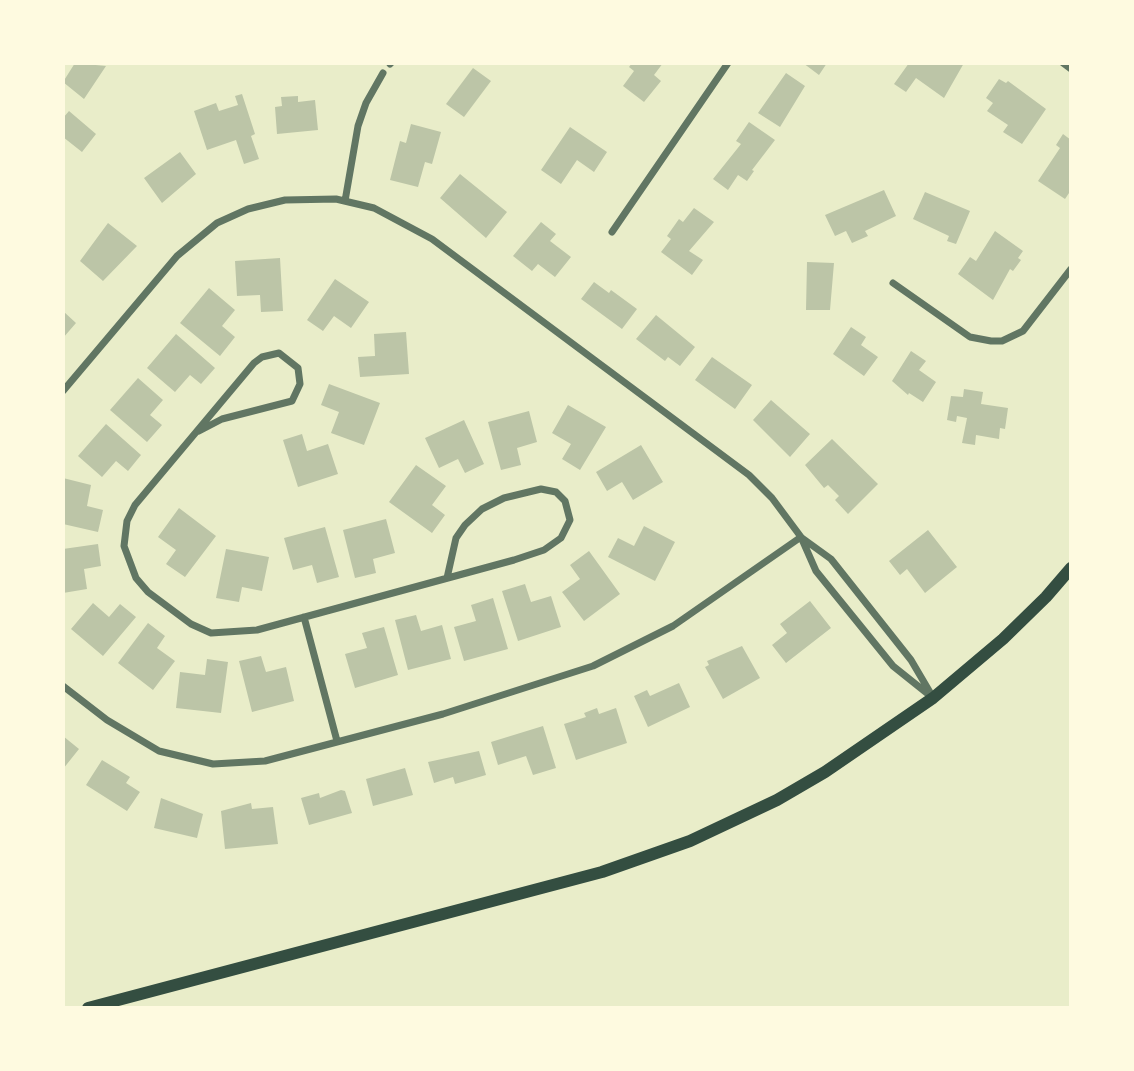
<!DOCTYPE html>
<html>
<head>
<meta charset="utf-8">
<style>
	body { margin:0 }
	#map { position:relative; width:1134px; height:1071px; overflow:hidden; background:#e9edc9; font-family:"Roboto Serif",serif }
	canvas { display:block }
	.frame { position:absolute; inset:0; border:65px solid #fefae0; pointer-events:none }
</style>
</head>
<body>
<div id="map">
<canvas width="1134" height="1071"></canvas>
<div class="frame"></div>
</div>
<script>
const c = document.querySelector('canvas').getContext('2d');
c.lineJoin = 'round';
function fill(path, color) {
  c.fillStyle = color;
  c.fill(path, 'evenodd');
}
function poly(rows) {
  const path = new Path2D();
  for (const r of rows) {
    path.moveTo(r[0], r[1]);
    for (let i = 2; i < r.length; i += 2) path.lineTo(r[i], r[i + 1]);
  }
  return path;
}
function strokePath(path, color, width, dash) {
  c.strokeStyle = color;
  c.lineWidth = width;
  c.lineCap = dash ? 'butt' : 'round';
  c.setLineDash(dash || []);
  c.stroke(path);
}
fill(poly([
	[75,63,106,66,84,99,63,82],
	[632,63,663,63,654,75,661,81,644,102,623,86,634,71,629,67],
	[803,63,827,63,819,75],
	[909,63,964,63,944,98,916,78,906,92,894,84],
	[473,68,491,81,464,117,446,104],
	[786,73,805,86,780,127,758,113],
	[999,79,1006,83,1008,81,1046,109,1022,144,1003,132,1008,125,987,111,993,103,986,98],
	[242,94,255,134,251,136,259,159,244,164,236,140,207,150,194,111,216,103,219,111,238,105,235,96],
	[298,96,298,102,315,100,318,130,277,134,275,107,282,106,281,97],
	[69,111,96,134,82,152,63,137,63,118],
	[749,122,775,140,752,170,754,171,747,181,738,175,728,190,713,179,741,144,736,141],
	[411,124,441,132,432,164,425,162,418,187,390,180,400,141,406,143],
	[570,127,607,152,594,172,577,160,561,184,541,170],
	[1063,134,1071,140,1071,190,1065,199,1038,181,1060,148,1056,145],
	[180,152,196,174,162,203,144,178],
	[460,174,507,212,486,238,440,198],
	[884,190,896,216,865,231,868,236,852,243,846,231,835,236,825,215],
	[925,192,970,211,956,244,947,241,949,236,913,219],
	[694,208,714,222,689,251,703,260,692,275,661,252,671,239,667,236,679,219,683,222],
	[541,222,556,234,550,241,571,257,555,277,538,264,532,271,513,256],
	[108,223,137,246,103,281,80,261],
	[995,231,1023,251,1018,258,1021,260,1013,271,1010,269,993,300,958,274,970,257,976,261],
	[280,258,283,311,261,312,260,295,237,296,235,261],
	[807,262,834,263,830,310,806,310],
	[335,279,369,302,351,328,334,316,323,331,307,320],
	[594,282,609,293,611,290,637,309,622,329,581,299],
	[209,288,235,310,222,326,235,337,220,356,180,323],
	[63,311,76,323,63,338],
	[656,315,695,347,680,366,668,357,665,361,636,339],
	[851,327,866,337,861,345,878,357,864,376,833,354],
	[406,332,409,374,360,377,358,357,375,356,374,334],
	[176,334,215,368,201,384,190,375,175,392,147,368],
	[911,351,926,361,919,370,936,382,923,402,909,393,908,395,892,381],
	[712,357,752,385,735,409,695,380],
	[138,378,163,400,150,415,162,425,147,442,110,410],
	[329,384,380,403,364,445,331,433,339,412,321,405],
	[964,389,983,392,981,404,1008,408,1005,429,1000,428,999,439,976,435,975,445,962,443,967,418,957,416,956,422,947,420,951,396,963,397],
	[771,400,810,434,790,457,753,420],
	[568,405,606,427,580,470,562,459,571,444,552,433],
	[529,411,537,442,517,448,521,465,501,470,488,422],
	[464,420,484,464,465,473,458,459,439,468,425,438],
	[106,424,141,455,128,471,116,461,102,477,78,456],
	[302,434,307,451,328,444,338,474,298,487,283,440],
	[832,439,878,484,848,514,835,500,839,496,828,485,824,488,805,465],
	[641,445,663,482,633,500,622,482,607,491,596,472],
	[416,465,446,486,432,505,445,515,432,533,389,502],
	[63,478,91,485,87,506,103,510,98,532,63,524],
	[179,508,216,536,185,577,166,564,176,550,158,537],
	[386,519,395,553,373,559,376,573,355,578,343,530],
	[644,526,675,542,655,581,608,557,618,538,634,546],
	[325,527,339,577,317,583,312,565,293,570,284,538],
	[928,530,957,567,925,593,907,569,900,575,889,561],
	[98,544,101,566,84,569,87,589,63,593,63,549],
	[226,549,269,557,262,591,242,587,239,602,216,598],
	[589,551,620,594,584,621,562,592,580,579,570,565],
	[525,584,531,602,551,596,561,627,518,641,502,591],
	[493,598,508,649,464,661,454,627,476,621,471,605],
	[810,601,831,628,786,663,772,645,787,633,780,624],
	[93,603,109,617,120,604,136,617,103,656,71,629],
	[416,615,421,631,442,625,451,659,408,670,395,620],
	[148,623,165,636,157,648,175,661,153,690,118,663],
	[384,627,398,675,355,688,345,654,367,648,362,633],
	[742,646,760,678,723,699,705,667,709,665,707,661],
	[261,656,266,672,286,667,294,701,252,712,239,661],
	[207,659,228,662,221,713,176,708,180,672,205,675],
	[679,683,690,707,648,727,634,696,647,690,650,696],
	[597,708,599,714,616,708,627,743,576,760,564,724,586,717,584,713],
	[543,726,556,768,533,775,526,756,498,765,491,742],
	[63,736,79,749,63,769],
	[479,751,486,775,455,784,453,777,434,783,428,762],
	[102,760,130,777,126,783,140,792,127,811,86,785],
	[405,768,413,795,373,806,366,779],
	[341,790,345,791,352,813,309,825,301,798,319,793,320,798],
	[161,798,203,814,197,838,154,828],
	[251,803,252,809,273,807,278,844,225,849,221,811]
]), '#bcc5a7');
strokePath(poly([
	[1063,63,1071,69],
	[390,64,391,63],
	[345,201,358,126,366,103,383,73],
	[612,232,728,63],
	[893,283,970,337,991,341,1002,341,1023,331,1071,269],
	[63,391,177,256,217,223,248,209,285,200,336,199,374,208,432,239,749,475,772,498,801,537,816,571,893,666,933,698],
	[199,431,222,419,292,401,300,384,298,368,279,353,262,357,254,363,135,505,127,521,124,546,136,578,148,592,191,624,211,633,257,630,514,560,544,550,561,538,570,520,565,501,556,492,541,489,504,498,482,509,465,525,456,538,447,578],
	[802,538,831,559,911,660,931,694],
	[304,617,337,741],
	[63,686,107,720,159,751,213,764,265,761,443,714,593,666,673,626,801,537]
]), '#617663', 7);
strokePath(poly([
	[88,1008,602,872,690,841,777,800,825,772,933,698,1003,639,1046,597,1071,568]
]), '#344e41', 12);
</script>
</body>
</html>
